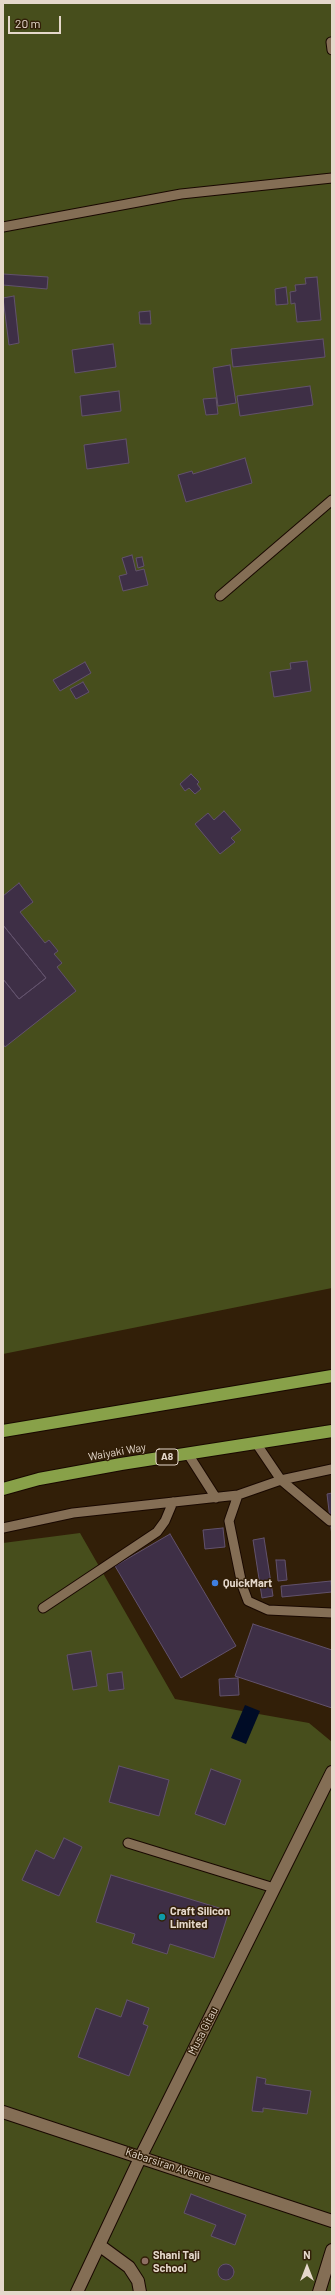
<!DOCTYPE html>
<html>
<head>
<meta charset="utf-8">
<style>
	body { margin:0 }
	#map { position:relative; width:335px; height:2295px; overflow:hidden; background:#321f08; font-family:Barlow,sans-serif }
	canvas { display:block }
	.frame { position:absolute; inset:0; border:4px solid #e5d8cb; pointer-events:none }
	.north { position:absolute; left:287px; top:2247px; width:40px; height:40px; -webkit-text-stroke:3px #321f08; paint-order:stroke; rotate:0deg; font-size:11px; font-weight:700; line-height:16px; text-align:center; color:#e5d8cb }
	.north::after { content:''; display:block; margin:auto; width:14px; height:18px; background:#e5d8cb; clip-path:polygon(50% 0,100% 100%,50% 72%,0 100%) }
	.scale { position:absolute; left:8px; top:16px; width:53px; height:18px; box-sizing:border-box; border:2px solid #e5d8cb; border-top:0; padding-left:5px; font-size:12px; line-height:14px; white-space:nowrap; color:#e5d8cb; -webkit-text-stroke:3px #321f08; paint-order:stroke }
</style>
</head>
<body>
<div id="map">
<canvas width="335" height="2295"></canvas>
<div class="frame"></div>
<div class="north">N</div>
<div class="scale">20 m</div>
</div>
<script>
const c = document.querySelector('canvas').getContext('2d');
c.lineJoin = 'round';
function fill(path, color) {
  c.fillStyle = color;
  c.fill(path, 'evenodd');
}
function poly(rows) {
  const path = new Path2D();
  for (const r of rows) {
    if (r.length === 3) {
      path.moveTo(r[0] + r[2], r[1]);
      path.arc(r[0], r[1], r[2], 0, 2 * Math.PI);
      continue;
    }
    path.moveTo(r[0], r[1]);
    for (let i = 2; i < r.length; i += 2) path.lineTo(r[i], r[i + 1]);
  }
  return path;
}
function strokePath(path, color, width, dash) {
  c.strokeStyle = color;
  c.lineWidth = width;
  c.lineCap = dash ? 'butt' : 'round';
  c.setLineDash(dash || []);
  c.stroke(path);
}
function label(font, color, halo, rows, align = 'center') {
  c.font = font + ' Barlow,sans-serif';
  c.lineWidth = 3;
  c.setLineDash([]);
  c.textBaseline = 'middle';
  c.strokeStyle = halo;
  c.fillStyle = color;
  for (const [text, x, y, turn = 0] of rows) {
    c.save();
    c.translate(x, y);
    c.rotate((+turn || 0) * Math.PI / 180);
    c.textAlign = isNaN(turn) ? turn : align;
    if (halo) c.strokeText(text, 0, 0);
    c.fillText(text, 0, 0);
    c.restore();
  }
}
fill(poly([
	[3,3,332,3,332,1288,3,1354],
	[80,1533,175,1699,309,1723,332,1742,332,2292,3,2292,3,1543]
]), '#474e1c');
fill(poly([
	[245,1705,260,1711,246,1744,231,1738]
]), '#000c26');
const building = poly([
	[3,274,48,277,47,289,3,285,3,274],
	[317,277,321,320,297,322,295,303,291,304,290,292,296,291,295,285,306,284,305,278,317,277],
	[286,287,288,304,276,305,275,289,286,287],
	[14,296,19,343,9,345,3,298,14,296],
	[150,311,151,324,140,324,139,312,150,311],
	[323,339,325,357,233,367,231,349,323,339],
	[113,344,116,367,75,373,72,350,113,344],
	[230,365,236,403,218,406,213,368,230,365],
	[310,386,313,405,240,416,237,396,310,386],
	[119,391,121,411,82,416,80,396,119,391],
	[216,398,218,414,206,415,203,399,216,398],
	[126,439,129,463,87,469,84,445,126,439],
	[245,458,252,483,186,502,178,475,192,471,193,474,245,458],
	[132,555,136,571,144,569,148,585,123,591,119,576,127,574,122,558,132,555],
	[142,557,144,566,138,568,136,558,142,557],
	[307,661,311,691,274,697,270,672,291,669,290,663,307,661],
	[85,662,91,673,60,691,53,680,85,662],
	[83,682,89,692,76,699,70,689,83,682],
	[191,774,199,782,197,784,201,789,195,794,189,788,185,791,180,784,191,774],
	[224,811,241,830,231,838,235,842,220,854,195,824,208,813,214,820,224,811],
	[19,883,33,902,20,912,45,943,49,940,58,951,54,954,62,963,57,967,76,991,5,1047,3,1044,3,979,19,999,46,978,3,925,3,896,19,883],
	[3,925,46,978,19,999,3,979,3,925],
	[332,1493,332,1536,327,1494,332,1493],
	[223,1528,225,1547,205,1549,203,1530,223,1528],
	[170,1534,236,1646,181,1678,115,1566,170,1534],
	[264,1538,273,1596,262,1598,253,1540,264,1538],
	[276,1560,285,1560,287,1580,278,1581,276,1560],
	[331,1581,332,1592,282,1597,281,1586,331,1581],
	[253,1624,332,1650,332,1708,235,1676,253,1624],
	[91,1651,97,1686,73,1690,67,1655,91,1651],
	[122,1672,124,1689,109,1691,107,1674,122,1672],
	[238,1678,239,1695,220,1696,219,1679,238,1678],
	[119,1766,169,1780,159,1816,109,1802,119,1766],
	[211,1769,241,1780,225,1825,195,1814,211,1769],
	[64,1838,82,1847,59,1896,22,1880,36,1850,54,1859,64,1838],
	[111,1875,229,1911,214,1958,170,1944,167,1954,132,1943,135,1934,96,1922,111,1875],
	[127,2000,149,2008,143,2024,148,2026,129,2076,78,2057,96,2008,121,2017,127,2000],
	[257,2077,266,2079,265,2084,311,2091,307,2114,263,2108,263,2112,252,2111,257,2077],
	[191,2194,246,2215,235,2245,211,2236,216,2225,184,2213,191,2194],
	[226,2272,8]
]);
fill(building, '#3e2f46');
strokePath(building, '#62526c', 1);
const lane = poly([
	[331,42,332,50],
	[3,227,181,194,332,178],
	[220,596,332,500],
	[256,1443,281,1480,330,1521],
	[188,1454,216,1498],
	[332,1469,281,1480,238,1495,229,1521,242,1585,248,1601,268,1610,332,1613],
	[3,1528,73,1513,238,1495],
	[43,1608,157,1532,165,1521,173,1502],
	[128,1843,274,1888]
]);
const street = poly([
	[3,2112,332,2221],
	[99,2245,129,2267,138,2281,140,2292],
	[77,2292,141,2156,332,1772],
	[319,2292,332,2250]
]);
const highway = poly([
	[3,1431,332,1376],
	[3,1489,39,1479,121,1464,332,1431]
]);
strokePath(lane, '#190800', 11);
strokePath(street, '#190800', 14);
strokePath(highway, '#190800', 14);
strokePath(lane, '#846e55', 9);
strokePath(street, '#846e55', 12);
strokePath(highway, '#88a149', 12);
for (const [x, y, r, color] of [
	[215,1583,4,"#3f7fe0"],
	[162,1917,4,"#0f9aa8"],
	[145,2261,4,"#8d6e63"]
]) {
  const dot = new Path2D();
  dot.arc(x, y, r, 0, 2 * Math.PI);
  c.fillStyle = color;
  c.fill(dot);
  strokePath(dot, '#321f08', 1.5);
}
for (const [x, y, w] of [
	[167,1457,22]
]) {
  const box = new Path2D();
  box.roundRect(x - w / 2, y - 8, w, 16, 3);
  c.fillStyle = '#321f08';
  c.fill(box);
  strokePath(box, '#e5d8cb', 1);
}
label('bold 10px', '#e5d8cb', null, [
	["A8",167,1457]
]);
label('11px', '#e5d8cb', '#321f08', [
	["Waiyaki Way",117,1452,-10],
	["Musa Gitau",203,2031,-63],
	["Kabarsiran Avenue",168,2165,18]
]);
label('bold 11px', '#e5d8cb', '#321f08', [
	["QuickMart",223,1583],
	["Craft Silicon",170,1911],
	["Limited",170,1924],
	["Shani Taji",153,2255],
	["School",153,2268]
], 'left');
</script>
</body>
</html>
